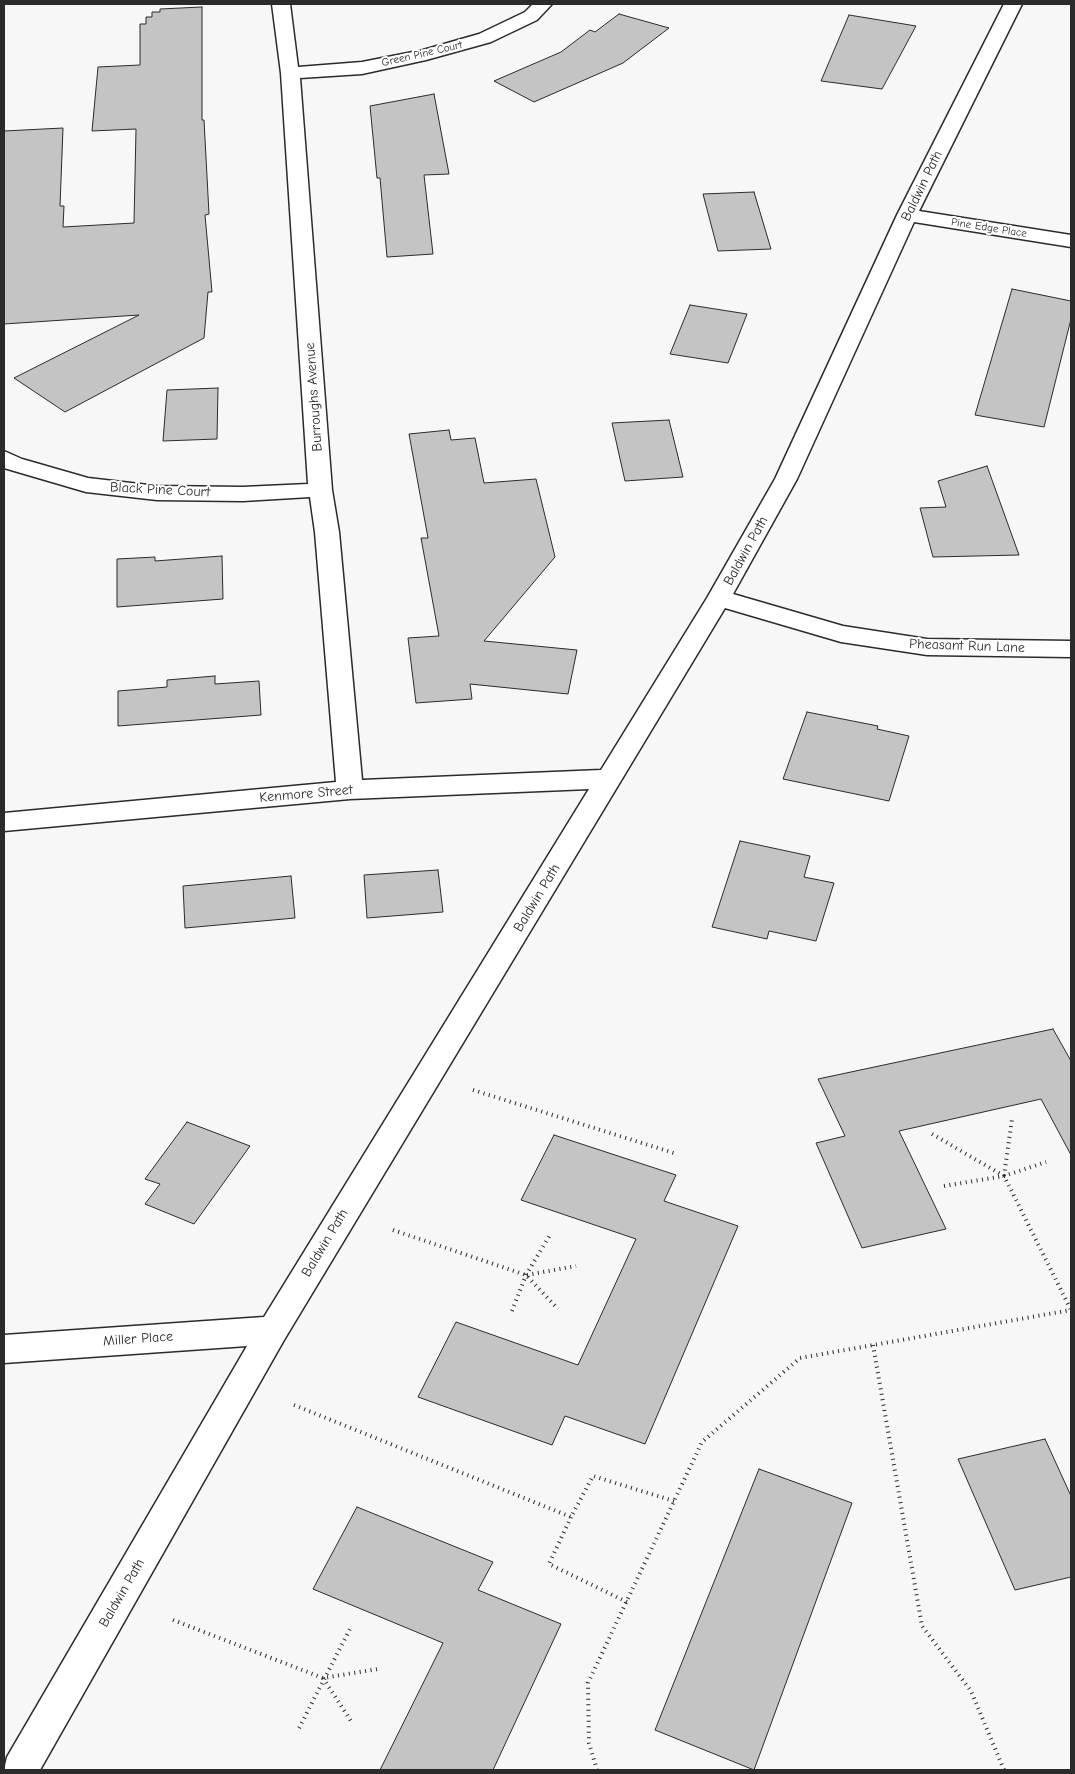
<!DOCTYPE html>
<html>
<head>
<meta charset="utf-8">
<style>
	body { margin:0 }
	#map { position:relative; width:1075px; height:1774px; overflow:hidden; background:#f7f7f7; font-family:"Comic Neue",sans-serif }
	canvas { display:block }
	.frame { position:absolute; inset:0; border:5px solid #2b2b2b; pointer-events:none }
</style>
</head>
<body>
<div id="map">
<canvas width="1075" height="1774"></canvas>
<div class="frame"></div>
</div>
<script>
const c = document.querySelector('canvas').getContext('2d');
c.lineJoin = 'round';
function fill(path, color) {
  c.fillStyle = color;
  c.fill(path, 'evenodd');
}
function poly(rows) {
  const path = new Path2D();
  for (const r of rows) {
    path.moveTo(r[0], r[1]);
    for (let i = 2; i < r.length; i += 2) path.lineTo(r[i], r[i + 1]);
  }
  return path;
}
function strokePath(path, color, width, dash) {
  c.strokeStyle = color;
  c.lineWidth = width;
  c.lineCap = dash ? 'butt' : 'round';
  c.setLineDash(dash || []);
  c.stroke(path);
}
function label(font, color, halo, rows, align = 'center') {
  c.font = font + ' "Comic Neue",sans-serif';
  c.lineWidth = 4;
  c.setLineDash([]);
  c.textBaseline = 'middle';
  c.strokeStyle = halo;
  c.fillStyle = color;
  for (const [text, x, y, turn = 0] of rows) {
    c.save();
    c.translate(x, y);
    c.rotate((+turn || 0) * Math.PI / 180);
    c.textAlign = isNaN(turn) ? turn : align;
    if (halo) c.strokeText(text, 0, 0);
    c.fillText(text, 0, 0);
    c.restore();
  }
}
const building = poly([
	[202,7,202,120,204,120,209,214,205,215,212,292,208,292,204,338,65,412,14,378,139,315,4,324,4,131,63,128,60,206,64,206,63,227,134,223,136,129,92,131,98,67,140,65,140,24,146,24,146,17,152,17,152,12,160,12,160,9,202,7],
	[619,14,669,28,623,63,534,102,494,81,561,52,590,30,595,32,619,14],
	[849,15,916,26,882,89,821,81,849,15],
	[434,94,449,174,424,175,433,254,387,257,380,178,377,178,370,106,434,94],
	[754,192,771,249,718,251,703,194,754,192],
	[1012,289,1071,301,1071,319,1044,427,975,415,1012,289],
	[690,305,747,314,728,363,670,354,690,305],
	[218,388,217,439,163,441,167,390,218,388],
	[669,420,683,477,625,481,612,423,669,420],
	[449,430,451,440,475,438,484,483,536,479,555,557,484,641,577,650,568,694,470,684,472,699,416,703,408,638,439,636,421,538,428,538,409,434,449,430],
	[987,466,1019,555,933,557,920,508,946,507,938,481,987,466],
	[222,556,223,599,117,607,117,559,155,557,155,561,222,556],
	[215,676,215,684,259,681,261,715,118,726,118,691,167,687,167,680,215,676],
	[807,712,878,726,877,729,909,736,889,801,783,779,807,712],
	[740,841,810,856,804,877,834,883,816,941,769,931,767,939,712,927,740,841],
	[438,870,443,912,367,918,364,875,438,870],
	[291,876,295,918,185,928,183,886,291,876],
	[1053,1029,1071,1061,1071,1155,1041,1099,899,1131,946,1229,862,1248,816,1143,845,1136,818,1079,1053,1029],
	[187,1122,250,1146,194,1224,145,1204,160,1184,145,1179,187,1122],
	[554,1135,676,1175,664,1201,738,1226,645,1444,565,1416,552,1445,418,1397,456,1322,578,1365,636,1239,521,1200,554,1135],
	[1045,1439,1071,1496,1071,1577,1015,1590,958,1459,1045,1439],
	[759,1469,852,1503,754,1770,655,1730,759,1469],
	[357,1507,493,1562,478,1590,561,1624,493,1770,380,1770,443,1643,313,1589,357,1507]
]);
fill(building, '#c4c4c4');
strokePath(building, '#2b2b2b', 1);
const street = poly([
	[272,4,290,4,298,67,362,62,423,50,479,34,525,12,533,4,552,4,537,20,491,42,426,60,362,74,300,78,332,490,339,532,362,780,601,770,707,598,775,479,897,215,1004,4,1022,4,919,211,1071,235,1071,247,914,222,797,479,733,594,843,626,927,639,1071,641,1071,657,927,655,841,642,725,608,284,1340,40,1770,4,1770,7,1757,247,1346,4,1363,4,1335,264,1317,589,789,350,799,4,831,4,813,336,782,315,532,310,497,243,501,157,500,86,492,4,468,4,451,22,459,88,478,157,486,243,487,308,484,281,73,272,4]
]);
strokePath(street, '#2b2b2b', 3);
strokePath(poly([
	[473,1090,677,1154],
	[932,1134,1004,1176,1071,1310],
	[1004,1176,1012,1119],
	[944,1186,1004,1176,1046,1162],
	[393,1230,526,1275,558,1309],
	[527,1275,576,1266],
	[512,1311,526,1275,550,1235],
	[873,1345,922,1626,971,1691,1004,1770],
	[294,1405,571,1517,593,1476,674,1501],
	[571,1517,549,1564,627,1602],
	[173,1620,323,1678,378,1669],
	[323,1678,351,1721],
	[299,1728,351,1627],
	[597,1770,589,1743,588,1683,702,1442,800,1358,1071,1310]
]), '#2b2b2b', 4, [1, 4.5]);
fill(street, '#fff');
label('11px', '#2b2b2b', '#fff', [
	["Green Pine Court",422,54,-13],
	["Pine Edge Place",989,228,9]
]);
label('14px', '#2b2b2b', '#fff', [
	["Baldwin Path",922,186,-64],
	["Burroughs Avenue",314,397,-94],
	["Black Pine Court",160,490,3],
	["Baldwin Path",746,551,-61],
	["Pheasant Run Lane",967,646,2],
	["Kenmore Street",306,794,-5],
	["Baldwin Path",537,898,-59],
	["Baldwin Path",325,1243,-59],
	["Miller Place",138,1339,-4],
	["Baldwin Path",122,1593,-60]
]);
</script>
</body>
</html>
